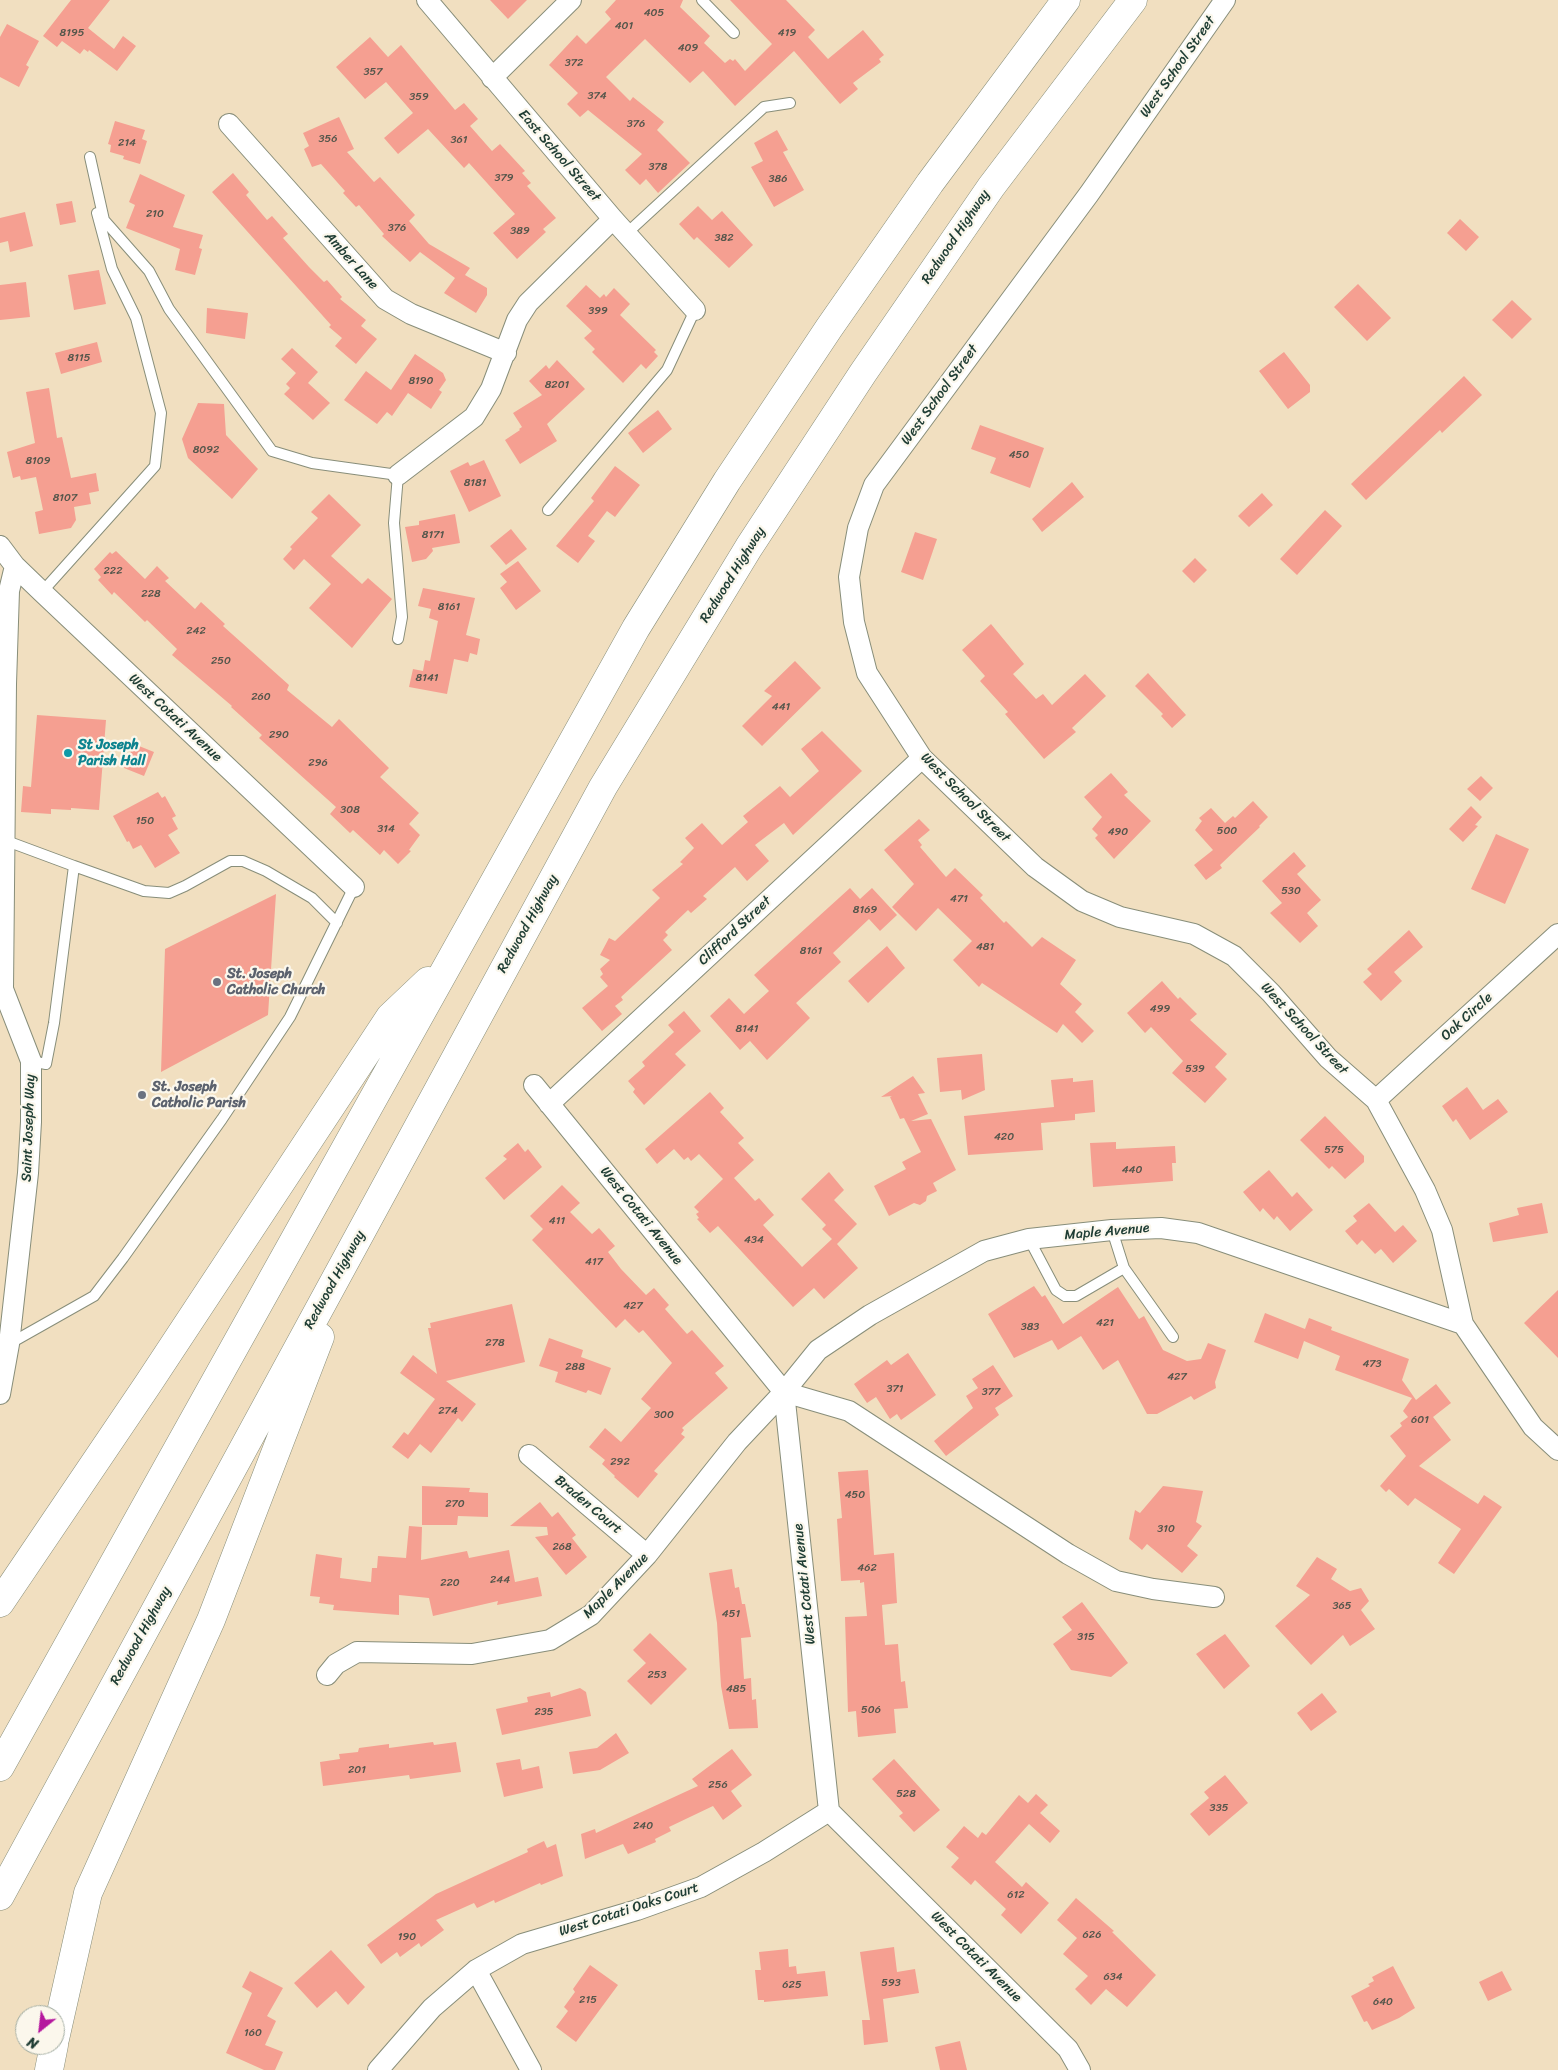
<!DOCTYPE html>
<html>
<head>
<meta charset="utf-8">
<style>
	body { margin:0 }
	#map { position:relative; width:1558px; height:2070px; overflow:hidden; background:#f1dfc0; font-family:Sriracha,sans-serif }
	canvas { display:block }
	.north { position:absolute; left:15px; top:2005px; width:50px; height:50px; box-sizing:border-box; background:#fbf7ec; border:1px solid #a3ada2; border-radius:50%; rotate:209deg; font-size:14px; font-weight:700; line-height:20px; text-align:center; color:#1f3d34 }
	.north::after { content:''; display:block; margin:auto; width:18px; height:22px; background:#b5179e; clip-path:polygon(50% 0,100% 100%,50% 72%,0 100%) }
</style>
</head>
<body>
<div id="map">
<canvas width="1558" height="2070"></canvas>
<div class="north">N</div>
</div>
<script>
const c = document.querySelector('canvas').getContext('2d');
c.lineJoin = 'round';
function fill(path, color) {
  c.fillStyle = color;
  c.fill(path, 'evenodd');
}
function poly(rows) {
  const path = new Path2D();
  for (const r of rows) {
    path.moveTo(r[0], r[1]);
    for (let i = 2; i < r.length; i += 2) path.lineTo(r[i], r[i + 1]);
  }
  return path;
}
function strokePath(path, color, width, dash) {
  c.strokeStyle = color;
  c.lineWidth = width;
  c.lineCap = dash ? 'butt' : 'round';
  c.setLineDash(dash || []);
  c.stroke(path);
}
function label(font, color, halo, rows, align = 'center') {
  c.font = font + ' Sriracha,sans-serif';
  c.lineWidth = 4.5;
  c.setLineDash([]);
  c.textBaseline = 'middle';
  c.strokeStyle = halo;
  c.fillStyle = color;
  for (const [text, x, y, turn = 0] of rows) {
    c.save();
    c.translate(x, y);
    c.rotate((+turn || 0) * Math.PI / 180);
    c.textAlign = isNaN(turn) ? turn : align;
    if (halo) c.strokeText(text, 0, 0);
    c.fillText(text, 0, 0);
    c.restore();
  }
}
fill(poly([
	[71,0,110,0,88,28,114,49,123,36,136,46,117,71,89,50,88,52,84,49,80,54,62,41,57,47,43,36],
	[490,0,527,0,508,19],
	[616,0,683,0,680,7,710,36,704,43,725,63,730,59,733,61,735,59,745,71,772,44,730,0,786,0,815,30,808,37,828,59,863,30,884,55,879,59,881,62,853,83,858,89,840,104,794,51,735,106,703,71,690,83,645,39,606,77,630,101,633,97,664,122,657,130,690,163,658,193,646,179,640,185,625,170,642,154,588,110,580,117,567,104,578,93,549,65,577,35,586,44,611,19,605,12],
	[7,24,39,41,26,65,29,67,19,87,0,77,0,37],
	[370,37,388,57,401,45,455,110,464,103,478,119,470,126,492,151,500,144,525,171,522,173,531,183,527,186,556,218,543,229,546,232,517,259,493,233,515,214,469,163,464,168,428,129,398,154,384,138,413,113,386,82,365,99,336,67],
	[339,117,354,149,347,152,374,182,380,177,415,215,409,221,429,244,470,268,465,275,487,288,487,295,476,313,444,293,455,278,420,252,410,262,382,236,384,234,359,205,356,207,343,193,345,191,321,164,312,167,304,149,309,146,303,133],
	[115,121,145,130,142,139,147,141,140,164,123,159,124,156,110,152,111,145,108,144],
	[777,130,788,150,783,152,804,190,774,207,751,167,763,161,754,143],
	[233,173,249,192,246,195,267,220,272,216,288,234,283,238,309,267,324,282,327,280,342,297,340,299,366,320,361,326,377,339,356,364,335,346,342,338,329,327,331,325,212,192],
	[140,174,185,195,173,227,203,235,199,248,202,249,195,275,175,270,180,249,126,228,135,205,129,202],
	[72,201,76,222,60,225,56,204],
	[698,206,712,220,722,211,753,245,729,268,697,237,694,240,679,224],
	[25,212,33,246,10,252,8,241,0,243,0,218],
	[1460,219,1479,237,1466,251,1447,233],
	[99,270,106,304,74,310,68,275],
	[26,282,30,317,0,320,0,285],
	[1358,284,1391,318,1367,341,1334,307],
	[586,285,600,298,604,294,606,297,614,288,630,304,620,315,656,350,654,352,658,356,646,369,641,364,623,383,592,352,595,349,584,338,592,331,566,306],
	[1512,300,1532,319,1512,339,1492,320],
	[207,308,248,313,245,339,206,333],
	[97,342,102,362,61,374,55,353],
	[292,348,318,372,308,383,330,403,313,420,284,394,290,388,286,384,296,373,281,359],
	[1284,352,1310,385,1310,392,1288,409,1259,371],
	[415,354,443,373,446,380,439,390,442,392,431,409,408,393,392,416,387,412,377,424,344,400,366,371,391,390],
	[557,360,585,389,547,424,557,441,520,464,505,440,520,430,519,429,522,427,513,413,542,395,529,381,546,365,549,369],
	[1464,376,1482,395,1442,433,1440,430,1366,500,1351,484],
	[49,388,57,438,62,437,71,478,96,473,99,491,89,493,91,504,74,507,76,520,71,528,39,534,35,512,43,510,36,477,21,480,20,476,13,478,7,452,35,443,26,392],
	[198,403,224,404,226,435,258,469,232,499,188,458,182,439],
	[658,410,672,429,643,453,628,433],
	[980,425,1044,448,1030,488,990,473,996,458,971,449],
	[484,460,501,496,469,512,450,471,468,462,470,466],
	[615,466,640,485,615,517,607,511,588,536,595,541,578,563,556,546,594,501,591,498],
	[1072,482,1084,497,1042,532,1032,519],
	[1262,493,1273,505,1249,527,1238,516],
	[329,494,361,525,331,556,362,584,368,578,392,599,352,648,309,608,331,584,304,559,294,570,283,559,292,549,290,547,318,518,311,512],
	[1325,510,1342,526,1297,575,1280,559],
	[455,514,460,543,432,548,433,551,426,559,412,562,405,527,419,525,419,521],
	[511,529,527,549,506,565,490,546],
	[915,532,937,539,923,580,901,572],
	[116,551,145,579,157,566,169,578,165,581,195,609,201,602,225,624,223,626,289,685,287,690,332,727,339,719,389,768,380,777,419,813,409,824,420,835,409,850,411,851,398,864,384,850,380,855,353,830,350,833,330,814,336,807,259,738,262,735,231,707,232,706,172,655,177,649,147,620,145,622,114,592,112,595,98,580,101,577,94,569,110,552,112,554],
	[1195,558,1207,570,1194,583,1182,571],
	[518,561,541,591,516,610,500,588,507,582,500,574],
	[423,588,475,598,466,635,480,639,477,655,470,653,468,662,454,659,447,694,409,687,413,669,423,671,425,660,430,661,438,621,429,618,431,609,418,606],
	[991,624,1024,664,1013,674,1036,699,1043,694,1052,705,1085,674,1106,696,1072,728,1076,732,1044,759,1005,714,1008,712,980,681,985,676,962,650],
	[795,661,821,688,762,746,742,726,772,696,764,691],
	[1148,673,1186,715,1172,728,1161,716,1163,714,1135,686],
	[37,715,106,720,99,810,71,808,71,810,51,809,51,814,21,812,23,786,31,787],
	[822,731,862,771,793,835,784,823,755,845,769,861,747,881,735,867,703,896,707,899,691,913,688,910,665,932,668,935,663,940,672,950,621,997,623,1000,615,1006,622,1014,602,1031,582,1008,608,986,600,977,603,974,600,969,610,960,600,955,609,938,615,941,660,898,652,890,683,864,680,862,694,848,685,838,702,823,722,845,748,822,743,816,780,786,790,797,819,771,801,749],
	[134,744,154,752,144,776,124,768],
	[1111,773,1128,792,1124,795,1151,821,1114,859,1095,838,1098,835,1092,829,1102,817,1084,797],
	[1481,776,1493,788,1480,801,1467,789],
	[158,792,162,798,165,796,176,816,172,818,178,829,168,835,180,853,155,868,141,845,133,849,129,841,127,842,113,816],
	[1253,801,1268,817,1259,826,1260,827,1220,865,1222,868,1206,880,1194,865,1213,850,1195,830,1202,821,1199,818,1211,808,1225,823,1233,816,1235,818],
	[1471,806,1482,817,1475,825,1478,826,1463,842,1449,829],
	[919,819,930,830,918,840,922,845,920,847,946,877,955,868,983,895,980,898,1004,923,1006,921,1032,947,1042,937,1076,960,1060,984,1082,1004,1075,1012,1094,1031,1082,1043,1063,1024,1057,1033,982,983,979,987,953,960,972,941,938,908,916,931,892,907,914,884,884,850],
	[1496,834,1529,849,1505,904,1471,889],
	[1294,852,1306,866,1297,874,1321,900,1307,913,1318,926,1300,943,1270,913,1282,903,1262,881],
	[850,888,860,899,872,888,897,915,880,931,869,919,833,953,841,962,796,1003,810,1018,767,1060,750,1041,740,1050,710,1016,729,998,744,1014,769,991,754,975],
	[276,894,268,1015,161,1072,165,949],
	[1409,930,1423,947,1394,972,1402,981,1381,1001,1363,982,1372,974,1367,969],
	[887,946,905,968,868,1003,848,981],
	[1162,981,1178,999,1180,997,1197,1014,1190,1020,1227,1054,1215,1067,1227,1079,1205,1103,1172,1073,1183,1061,1151,1027,1145,1033,1127,1013],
	[684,1011,701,1031,675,1054,686,1065,644,1105,633,1092,635,1089,628,1081,645,1066,642,1062,674,1032,668,1025],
	[982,1054,985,1090,962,1100,961,1090,940,1092,937,1058],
	[913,1076,925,1093,918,1094,928,1114,911,1121,931,1119,956,1170,933,1183,937,1191,927,1196,926,1201,920,1205,914,1203,889,1216,874,1186,906,1169,902,1162,921,1152,904,1118,900,1119,890,1097,892,1096,881,1097],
	[1073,1078,1073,1082,1093,1080,1095,1112,1075,1114,1075,1120,1041,1123,1043,1150,968,1155,964,1116,1054,1107,1051,1080],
	[1467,1087,1483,1110,1498,1099,1508,1112,1470,1140,1456,1119,1453,1122,1442,1106],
	[710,1092,724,1108,720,1112,744,1138,738,1143,754,1160,734,1178,755,1201,759,1198,774,1215,763,1225,802,1267,832,1239,822,1229,826,1225,801,1199,829,1172,844,1190,834,1200,857,1224,837,1244,858,1268,824,1299,814,1288,793,1307,718,1226,710,1233,697,1219,699,1218,696,1214,699,1212,694,1207,723,1179,699,1154,691,1161,688,1157,684,1160,674,1149,657,1164,645,1149],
	[1325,1116,1364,1156,1364,1162,1345,1179,1332,1166,1329,1169,1300,1140],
	[1116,1142,1116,1149,1175,1146,1176,1163,1172,1163,1173,1181,1093,1187,1090,1143],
	[518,1143,525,1152,528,1149,542,1167,504,1200,485,1178,507,1159,503,1156],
	[1269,1170,1292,1197,1297,1192,1313,1210,1290,1231,1277,1216,1274,1220,1263,1208,1260,1212,1243,1192],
	[562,1185,580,1203,570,1212,592,1234,599,1228,615,1246,608,1252,621,1269,646,1295,654,1288,669,1305,665,1309,687,1334,692,1330,724,1366,715,1373,728,1388,682,1428,684,1430,681,1434,685,1437,654,1471,658,1474,638,1498,614,1477,615,1476,602,1464,605,1460,589,1447,605,1428,621,1442,651,1408,641,1399,672,1363,643,1330,639,1333,625,1319,616,1328,532,1240,543,1229,530,1216],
	[1369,1203,1395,1232,1403,1225,1417,1241,1393,1263,1381,1249,1375,1254,1362,1240,1357,1245,1345,1231,1357,1221,1353,1216],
	[1542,1203,1548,1233,1493,1242,1489,1223,1519,1215,1517,1208],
	[1034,1286,1042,1297,1045,1295,1063,1324,1118,1287,1139,1319,1144,1316,1163,1350,1187,1361,1201,1359,1208,1343,1226,1350,1215,1382,1216,1388,1194,1400,1191,1396,1157,1414,1147,1414,1118,1360,1103,1370,1081,1336,1058,1350,1052,1340,1014,1358,988,1314],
	[1558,1290,1558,1358,1524,1323],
	[512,1304,525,1362,446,1381,476,1404,462,1422,458,1418,431,1453,420,1444,408,1459,392,1447,404,1432,408,1435,435,1399,400,1373,413,1355,437,1374,428,1328,431,1328,430,1323],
	[1265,1313,1305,1329,1309,1318,1332,1327,1331,1330,1409,1359,1402,1380,1416,1400,1436,1384,1451,1403,1433,1417,1451,1440,1419,1466,1478,1504,1484,1495,1502,1507,1454,1574,1438,1563,1461,1529,1415,1498,1408,1506,1389,1489,1386,1492,1380,1486,1406,1456,1390,1436,1402,1426,1400,1423,1408,1417,1403,1411,1412,1398,1335,1370,1340,1356,1304,1341,1298,1359,1254,1342],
	[549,1338,583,1350,581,1357,611,1368,601,1395,588,1390,586,1393,555,1382,558,1372,539,1366],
	[908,1353,936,1395,901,1420,897,1414,890,1419,876,1397,867,1403,854,1384,887,1360,891,1365],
	[993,1365,1013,1396,995,1408,999,1415,946,1456,934,1441,973,1408,966,1396,978,1388,972,1379],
	[868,1470,874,1555,894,1553,897,1603,882,1605,885,1645,898,1644,901,1682,905,1681,908,1708,894,1709,896,1733,858,1737,856,1711,848,1712,845,1617,867,1616,864,1582,860,1583,860,1580,841,1581,837,1519,842,1518,838,1472],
	[422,1486,470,1488,469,1492,488,1493,488,1517,458,1516,457,1525,422,1525],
	[1163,1486,1203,1491,1196,1522,1202,1526,1187,1546,1198,1555,1182,1573,1147,1544,1142,1550,1129,1539,1135,1510,1140,1513],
	[540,1502,552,1517,558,1512,576,1535,572,1538,587,1557,566,1575,535,1537,548,1535,547,1527,510,1526],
	[409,1526,422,1527,421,1560,467,1551,469,1558,509,1550,515,1582,538,1577,542,1596,497,1605,498,1601,433,1616,429,1598,399,1595,399,1615,333,1610,334,1605,319,1603,320,1597,310,1596,316,1554,342,1558,340,1578,371,1582,372,1568,377,1568,378,1556,406,1558],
	[1317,1557,1337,1569,1331,1579,1350,1591,1361,1588,1369,1601,1361,1610,1375,1629,1350,1646,1343,1635,1311,1665,1275,1626,1310,1595,1296,1586],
	[732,1569,735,1588,739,1587,742,1604,745,1604,751,1637,741,1638,744,1679,751,1678,752,1700,756,1699,758,1728,729,1729,721,1686,717,1623,709,1573],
	[1082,1602,1128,1663,1111,1677,1071,1670,1053,1644,1072,1630,1062,1617],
	[650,1633,687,1669,651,1705,627,1681,646,1663,633,1650],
	[1225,1634,1250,1666,1224,1689,1196,1654],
	[580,1688,586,1692,591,1716,502,1735,496,1709,528,1702,527,1697,550,1692,551,1697],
	[1322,1693,1337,1712,1311,1731,1297,1713],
	[616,1733,629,1753,600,1770,573,1774,569,1752,597,1748],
	[433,1742,434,1745,456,1742,461,1772,410,1779,409,1775,323,1786,320,1762,340,1759,339,1754,358,1752,359,1748,389,1744,389,1748],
	[732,1749,752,1775,731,1791,742,1806,723,1820,713,1806,669,1827,671,1831,655,1839,656,1842,628,1854,623,1844,585,1859,581,1834,595,1829,596,1833,698,1786,692,1779],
	[520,1759,522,1770,539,1766,543,1788,504,1797,496,1763],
	[894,1759,940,1810,914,1832,899,1816,903,1813,872,1779],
	[1225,1775,1248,1803,1209,1836,1190,1814,1209,1798,1204,1792],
	[1036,1794,1048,1805,1040,1813,1060,1831,1050,1843,1029,1824,995,1862,1022,1887,1026,1882,1049,1903,1021,1934,1001,1915,1006,1909,975,1880,971,1885,951,1867,959,1858,946,1847,964,1826,978,1838,982,1832,986,1835,1019,1795,1028,1803],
	[544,1841,547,1848,556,1844,563,1876,541,1885,540,1883,495,1903,494,1900,477,1908,474,1903,436,1920,444,1930,421,1947,419,1943,400,1957,397,1952,381,1964,367,1945,436,1894,528,1852,527,1849],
	[1076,1898,1114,1931,1112,1932,1156,1975,1127,2007,1106,1989,1091,2005,1075,1989,1088,1976,1063,1954,1077,1938,1057,1920],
	[894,1947,897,1972,915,1969,919,1993,883,1999,888,2042,864,2045,862,2020,870,2020,860,1952],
	[788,1949,789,1967,796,1966,797,1974,825,1971,828,1996,764,2002,764,2000,758,2000,755,1970,761,1970,759,1952],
	[331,1950,365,1987,348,2005,336,1991,317,2008,294,1983],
	[590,1965,618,1985,576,2042,556,2027,568,2011,564,2007,575,1992,573,1989],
	[1393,1966,1415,2008,1399,2018,1372,2030,1367,2021,1364,2022,1351,1996,1370,1986,1368,1984,1374,1981,1372,1977],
	[250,1971,283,1988,267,2016,276,2021,265,2045,283,2052,275,2070,264,2070,226,2053,252,1993,242,1987],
	[1502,1971,1512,1990,1488,2001,1479,1982],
	[960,2041,967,2070,940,2070,935,2047]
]), '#f59f91');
const lane = poly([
	[702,0,734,33],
	[90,157,104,220,149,271,169,309,272,451,312,463,398,475,394,523,402,617,398,639],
	[627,233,764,107,790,103],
	[548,510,667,370,695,310],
	[42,592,155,466,161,413,136,318,112,269,97,213],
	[4,840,74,866],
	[31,1061,46,1064,54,1023,74,866,144,891,169,893,185,886,230,861,243,861,266,871,312,898,337,923],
	[1029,1239,1056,1290,1065,1296,1076,1296,1124,1268,1112,1230],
	[1124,1268,1173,1337],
	[9,1344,94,1296,123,1258,222,1119,290,1017,354,887]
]);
const street = poly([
	[427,0,613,219,695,310],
	[1225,0,1089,194,874,485,858,528,849,577,854,622,867,673,922,758,1035,867,1082,901,1120,917,1194,934,1234,956,1271,993,1328,1058,1376,1100,1425,1190,1442,1230,1463,1324,1533,1427,1558,1450],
	[492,78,571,0],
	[229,124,385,299,411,314,506,353],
	[398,475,474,417,491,389,517,320,528,303,613,219],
	[0,546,15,566,42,592,354,887],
	[534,1085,784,1392,829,1811,1068,2049,1080,2070],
	[1376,1100,1558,934],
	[549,1104,922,758],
	[784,1392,849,1411,1068,1554,1116,1581,1153,1589,1214,1597],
	[0,1394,9,1344,28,1173,31,1122,31,1061,3,989,6,684,9,591,15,566],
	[529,1455,647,1555],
	[327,1675,336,1664,357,1652,472,1654,550,1640,591,1615,647,1555,737,1442,784,1392,818,1350,870,1315,984,1251,1029,1239,1112,1230,1161,1228,1198,1233,1463,1324],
	[476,1970,531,2070],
	[378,2070,432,2008,476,1970,522,1944,637,1910,701,1887,764,1852,829,1811]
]);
const highway = poly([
	[0,1603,148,1384,390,1017,428,981],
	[0,1767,636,628,727,481,829,328,930,183,1066,0],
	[0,1896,603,787,749,547,863,373,991,187,1133,0],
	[55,2039,88,1893,211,1620,320,1337],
	[49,2070,54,2045]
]);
strokePath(lane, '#888e7a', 12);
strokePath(street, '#888e7a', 22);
strokePath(highway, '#888e7a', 29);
strokePath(lane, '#fff', 10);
strokePath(street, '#fff', 20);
strokePath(highway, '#fff', 28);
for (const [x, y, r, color] of [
	[68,753,5,"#0f9aa8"],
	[217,982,5,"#6b7280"],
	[142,1095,5,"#6b7280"]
]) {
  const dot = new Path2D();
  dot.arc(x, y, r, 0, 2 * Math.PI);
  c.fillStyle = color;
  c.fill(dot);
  strokePath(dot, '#fbf7ec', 2);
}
label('11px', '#54564b', null, [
	["405",654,13],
	["401",624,26],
	["8195",72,33],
	["419",787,33],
	["409",688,48],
	["372",574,63],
	["357",373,72],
	["374",597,96],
	["359",419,97],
	["376",636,124],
	["356",328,139],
	["361",459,140],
	["214",127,143],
	["378",658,167],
	["379",504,178],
	["386",778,179],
	["210",155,214],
	["376",397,228],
	["389",520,231],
	["382",724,238],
	["399",598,311],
	["8115",79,358],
	["8190",421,381],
	["8201",557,385],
	["8092",206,450],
	["450",1019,455],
	["8109",38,461],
	["8181",475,483],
	["8107",65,498],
	["8171",433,535],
	["222",113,571],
	["228",151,594],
	["8161",449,607],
	["242",196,631],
	["250",221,661],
	["8141",427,678],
	["260",261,697],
	["441",781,707],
	["290",279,735],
	["296",318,763],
	["308",350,810],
	["150",145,821],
	["314",386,829],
	["500",1227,831],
	["490",1118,832],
	["530",1291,891],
	["471",959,899],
	["8169",865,910],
	["481",985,947],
	["8161",811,951],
	["499",1160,1009],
	["8141",747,1029],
	["539",1195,1069],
	["420",1004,1137],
	["575",1334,1150],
	["440",1132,1170],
	["411",557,1221],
	["434",754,1240],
	["417",594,1262],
	["427",633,1306],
	["421",1105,1323],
	["383",1030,1327],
	["278",495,1343],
	["473",1372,1364],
	["288",575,1367],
	["427",1177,1377],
	["371",895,1389],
	["377",991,1392],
	["274",448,1411],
	["300",664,1415],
	["601",1420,1420],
	["292",620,1462],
	["450",855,1495],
	["270",455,1504],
	["310",1166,1529],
	["268",562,1547],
	["462",867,1568],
	["244",500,1580],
	["220",450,1583],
	["365",1342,1606],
	["451",731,1614],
	["315",1086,1637],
	["253",657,1675],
	["485",736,1689],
	["506",871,1710],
	["235",544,1712],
	["201",357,1770],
	["256",718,1785],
	["528",906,1794],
	["335",1219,1808],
	["240",643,1826],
	["612",1016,1895],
	["626",1092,1935],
	["190",407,1937],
	["634",1113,1977],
	["593",891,1983],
	["625",792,1985],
	["215",588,2000],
	["640",1383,2002],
	["160",253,2033]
]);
label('14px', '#1f3d34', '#fbf7ec', [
	["West School Street",1178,67,-55],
	["East School Street",559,156,49],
	["Redwood Highway",956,237,-56],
	["Amber Lane",351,261,48],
	["West School Street",940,395,-54],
	["Redwood Highway",733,575,-58],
	["West Cotati Avenue",175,718,43],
	["West School Street",965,798,45],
	["Redwood Highway",528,924,-61],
	["Clifford Street",735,931,-43],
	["Oak Circle",1467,1017,-42],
	["West School Street",1304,1029,47],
	["Saint Joseph Way",29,1128,-88],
	["West Cotati Avenue",641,1216,51],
	["Maple Avenue",1107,1232,-5],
	["Redwood Highway",335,1280,-61],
	["Braden Court",588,1505,40],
	["West Cotati Avenue",805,1584,-96],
	["Maple Avenue",616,1586,-45],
	["Redwood Highway",141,1636,-61],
	["West Cotati Oaks Court",629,1910,-18],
	["West Cotati Avenue",976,1957,45]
]);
label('bold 14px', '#0d838f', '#fbf7ec', [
	["St Joseph",78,745],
	["Parish Hall",78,761]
], 'left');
label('bold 14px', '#5b616d', '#fbf7ec', [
	["St. Joseph",227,974],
	["Catholic Church",227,990],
	["St. Joseph",152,1087],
	["Catholic Parish",152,1103]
], 'left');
</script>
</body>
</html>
